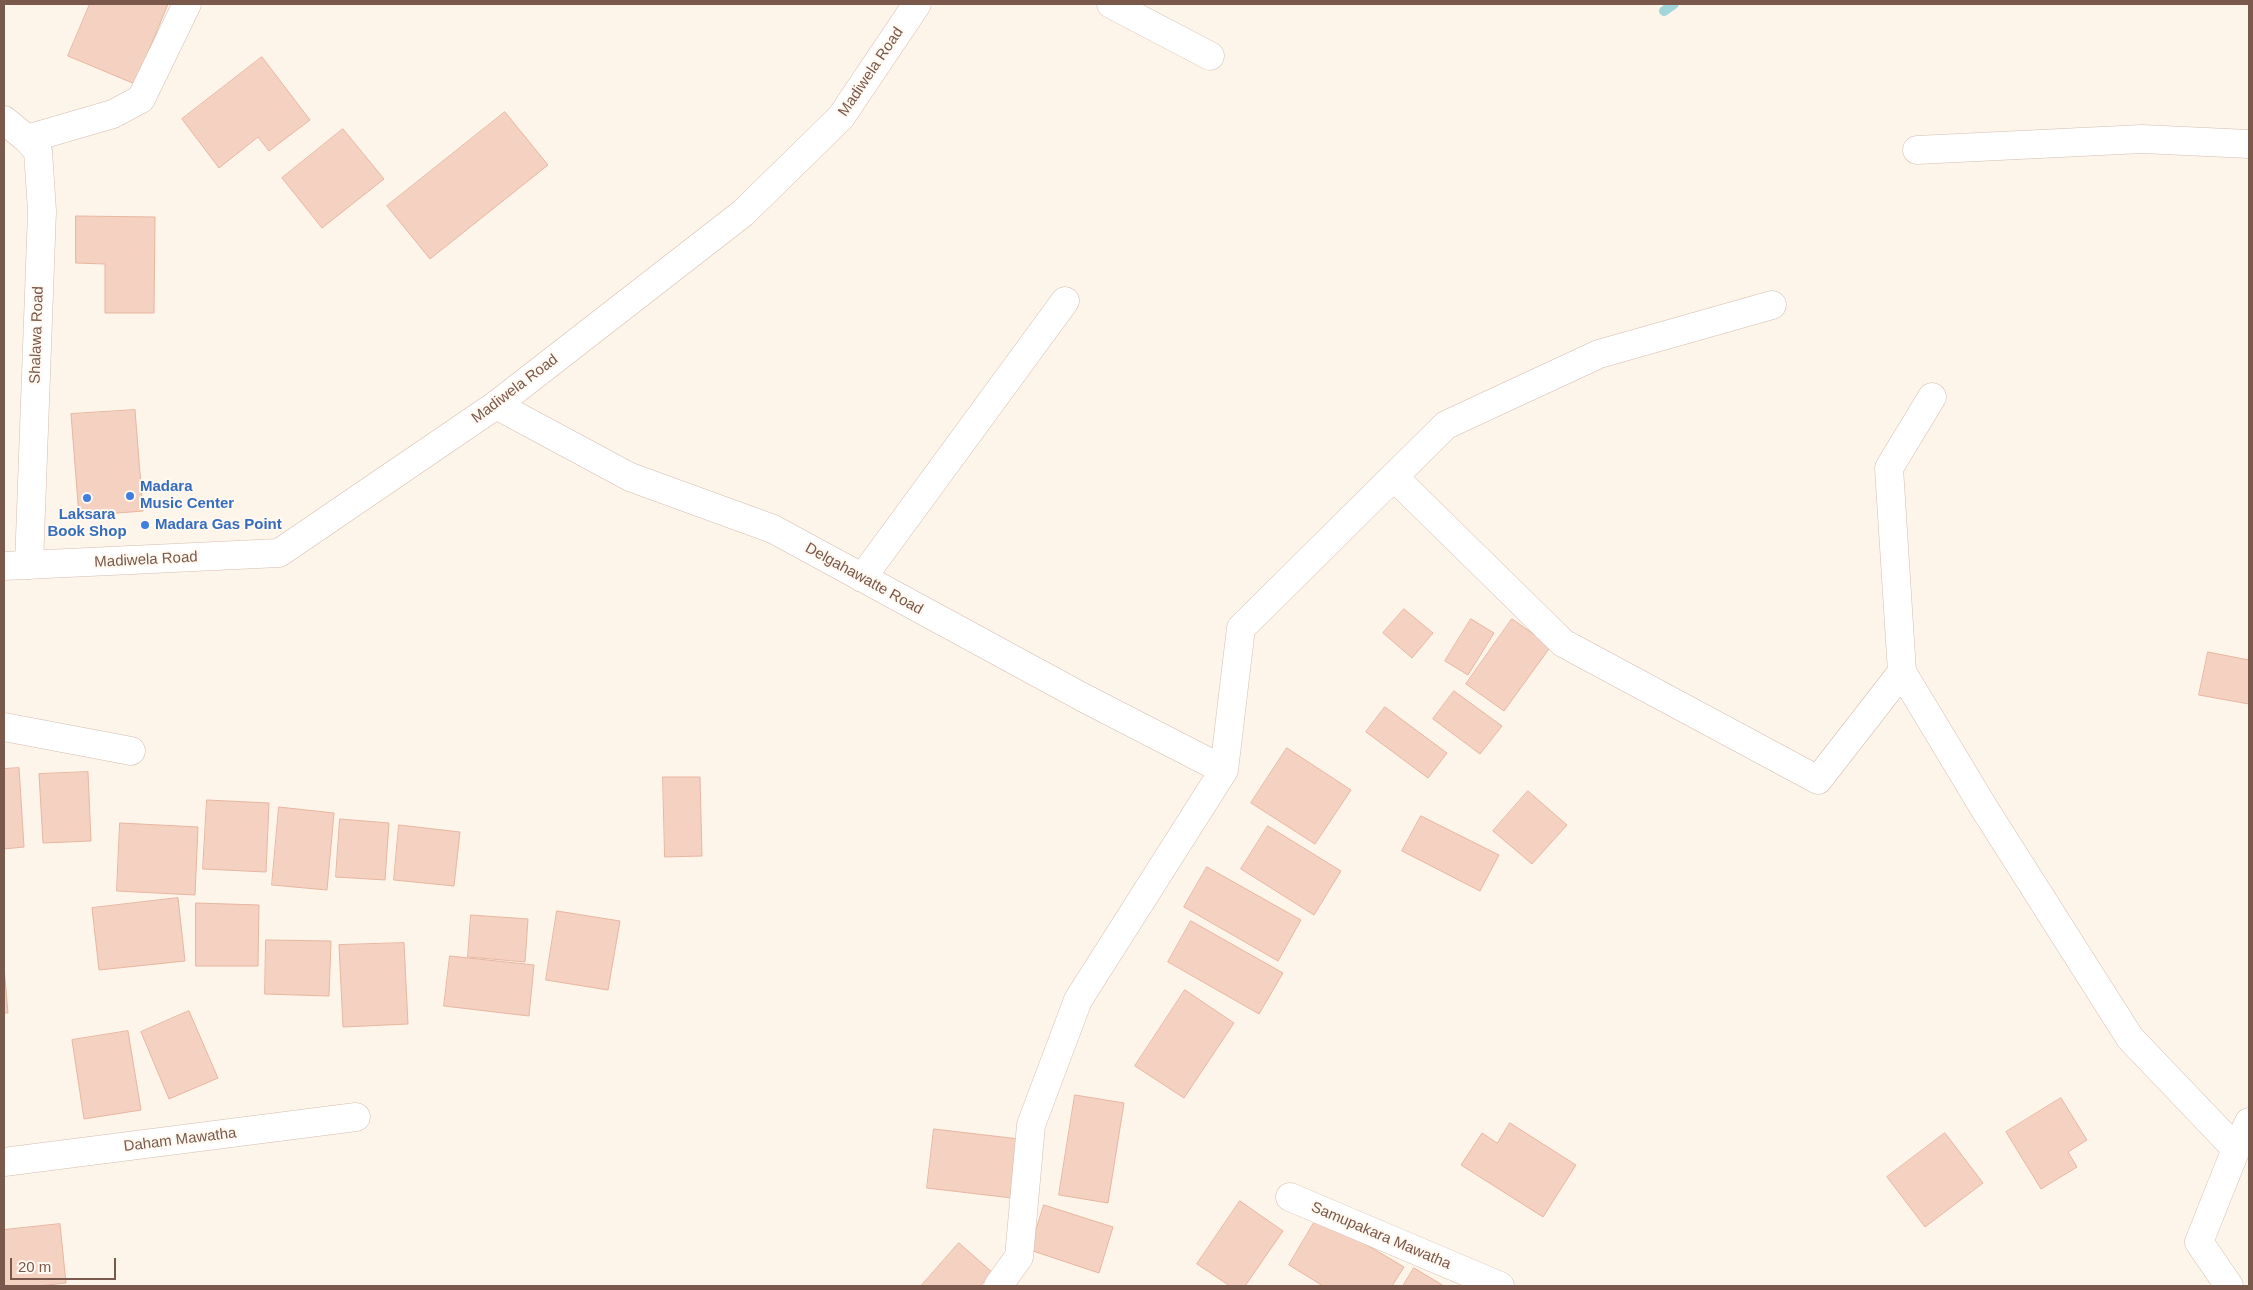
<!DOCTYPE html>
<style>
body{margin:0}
#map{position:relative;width:2253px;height:1290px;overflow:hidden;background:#fdf4ea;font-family:Arial,sans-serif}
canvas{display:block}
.frame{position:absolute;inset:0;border:5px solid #7a584b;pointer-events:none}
.scale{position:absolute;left:10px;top:1258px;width:106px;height:22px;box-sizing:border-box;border:2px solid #7a584b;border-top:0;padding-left:6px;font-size:15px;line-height:18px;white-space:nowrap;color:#7a584b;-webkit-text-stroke:4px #fff9f1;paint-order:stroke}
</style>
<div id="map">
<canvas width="2253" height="1290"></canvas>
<div class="frame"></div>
<div class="scale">20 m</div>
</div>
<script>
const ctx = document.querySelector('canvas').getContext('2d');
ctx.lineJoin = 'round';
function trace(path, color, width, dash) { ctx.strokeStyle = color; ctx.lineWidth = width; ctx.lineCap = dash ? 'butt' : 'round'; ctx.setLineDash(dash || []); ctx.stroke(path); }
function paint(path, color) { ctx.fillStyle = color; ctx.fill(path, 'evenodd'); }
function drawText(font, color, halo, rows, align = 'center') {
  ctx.font = font + ' Arial,sans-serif'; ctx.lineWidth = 4; ctx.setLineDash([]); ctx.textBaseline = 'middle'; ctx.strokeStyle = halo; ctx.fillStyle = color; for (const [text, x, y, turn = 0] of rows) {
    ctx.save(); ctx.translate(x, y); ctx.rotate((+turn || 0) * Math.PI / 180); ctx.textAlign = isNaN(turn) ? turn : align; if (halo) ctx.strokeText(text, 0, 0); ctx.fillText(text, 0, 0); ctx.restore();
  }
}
trace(new Path2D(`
 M 1664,11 L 1674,4`), '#a3d6db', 10);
const building = new Path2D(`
 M 90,4 L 168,4 L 135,84 L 68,56 Z
 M 262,57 L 310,120 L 269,151 L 258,137 L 219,168 L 182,119 Z
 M 505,112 L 548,165 L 430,259 L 387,206 Z
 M 343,129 L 384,179 L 322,228 L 282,178 Z
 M 76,216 L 155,217 L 154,313 L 105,313 L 105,264 L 76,263 Z
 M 135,410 L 143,511 L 79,516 L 71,414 Z
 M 1404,609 L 1433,633 L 1412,658 L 1383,633 Z
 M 1471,619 L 1494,633 L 1468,675 L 1445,661 Z
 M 1512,619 L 1551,646 L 1504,711 L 1466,684 Z
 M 2208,652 L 2249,660 L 2249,704 L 2199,695 Z
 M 1454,691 L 1502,726 L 1480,754 L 1433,719 Z
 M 1385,707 L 1447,753 L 1428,778 L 1366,732 Z
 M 1287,748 L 1351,790 L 1315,844 L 1251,803 Z
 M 19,768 L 24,847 L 4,849 L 4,769 Z
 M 88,772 L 91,841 L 43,843 L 39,774 Z
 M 663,777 L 700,777 L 702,856 L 665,857 Z
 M 1528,791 L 1567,825 L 1532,864 L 1493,831 Z
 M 207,800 L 269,803 L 266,872 L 203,869 Z
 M 279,807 L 334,813 L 327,890 L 272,885 Z
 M 1421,816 L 1499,855 L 1480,891 L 1402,851 Z
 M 340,819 L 389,823 L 385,880 L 336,877 Z
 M 120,823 L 198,827 L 195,895 L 117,891 Z
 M 399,825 L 460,832 L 454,886 L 394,880 Z
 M 1268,826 L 1341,871 L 1314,915 L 1241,869 Z
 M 1207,867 L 1301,920 L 1278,961 L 1184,907 Z
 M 178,898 L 185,961 L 99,970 L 92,908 Z
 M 196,903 L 259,905 L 258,966 L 196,966 Z
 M 557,911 L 620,921 L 608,990 L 546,980 Z
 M 471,915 L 528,919 L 525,962 L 468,957 Z
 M 1191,921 L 1283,973 L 1259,1014 L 1168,962 Z
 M 266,940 L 331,941 L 329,996 L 265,994 Z
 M 404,943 L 408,1024 L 343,1027 L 339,945 Z
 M 450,956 L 534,965 L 529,1016 L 444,1006 Z
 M 4,967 L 8,1013 L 4,1013 Z
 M 1185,990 L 1234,1023 L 1184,1098 L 1135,1066 Z
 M 189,1011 L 218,1078 L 169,1099 L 141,1032 Z
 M 128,1031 L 141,1110 L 84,1119 L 72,1040 Z
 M 1075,1095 L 1124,1103 L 1108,1203 L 1059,1195 Z
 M 2061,1098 L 2087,1140 L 2068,1152 L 2077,1167 L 2041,1189 L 2006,1132 Z
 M 1510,1123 L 1576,1165 L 1543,1217 L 1461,1165 L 1482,1133 L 1497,1143 Z
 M 934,1129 L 1019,1139 L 1012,1198 L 927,1188 Z
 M 1945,1133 L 1983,1183 L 1925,1227 L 1887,1177 Z
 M 1240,1201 L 1283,1231 L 1245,1286 L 1230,1286 L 1197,1264 Z
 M 1044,1205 L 1113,1227 L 1099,1273 L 1030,1250 Z
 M 1318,1216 L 1404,1267 L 1392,1286 L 1323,1286 L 1289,1265 Z
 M 60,1224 L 66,1283 L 38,1286 L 4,1286 L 4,1230 Z
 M 959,1243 L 993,1273 L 980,1286 L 924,1286 L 922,1285 Z
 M 1414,1268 L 1444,1286 L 1403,1286 Z`);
paint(building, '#f4d1c1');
trace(building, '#e7b6a0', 1);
const street = new Path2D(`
 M 1111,4 L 1210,56
 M 4,120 L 27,139 L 38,151 L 42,211 L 29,565
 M 27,139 L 113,114 L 141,99 L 187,4
 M 1917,150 L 2142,139 L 2249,144
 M 496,405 L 630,477 L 773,529 L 1084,698 L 1224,770
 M 1394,477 L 1563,643 L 1818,780 L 1902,672 L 1889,468 L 1932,397
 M 862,578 L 1065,301
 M 1902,672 L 1984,808 L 2130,1038 L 2236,1149
 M 4,727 L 131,751
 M 4,1162 L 356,1117
 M 1290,1197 L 1500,1286
 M 998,1286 L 1019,1257 L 1031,1125 L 1078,1000 L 1224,770 L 1241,628 L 1446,425 L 1599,354 L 1772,305
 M 2229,1286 L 2199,1242 L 2236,1149 L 2249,1122`);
const secondary = new Path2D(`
 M 4,566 L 279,553 L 496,405 L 743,213 L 841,117 L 917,4`);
trace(street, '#d3bdb1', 29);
trace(secondary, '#d6bdae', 29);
trace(street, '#fff', 28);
trace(secondary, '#fff', 28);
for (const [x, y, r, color] of [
 [130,496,5,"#3f7fe0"],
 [87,498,5,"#3f7fe0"],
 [145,525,5,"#3f7fe0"]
]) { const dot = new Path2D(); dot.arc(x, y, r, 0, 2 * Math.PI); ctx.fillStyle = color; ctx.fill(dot); trace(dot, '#fff9f1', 2); }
drawText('15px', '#7a584b', '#fff9f1', [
 ["Madiwela Road",871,72,-56],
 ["Shalawa Road",37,335,-88],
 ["Madiwela Road",515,389,-37],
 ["Madiwela Road",146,560,-3],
 ["Delgahawatte Road",864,579,29],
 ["Daham Mawatha",180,1140,-7],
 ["Samupakara Mawatha",1381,1236,23]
]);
drawText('bold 15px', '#366cbe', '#fff9f1', [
 ["Madara",140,487],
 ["Music Center",140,504],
 ["Laksara",87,515,"center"],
 ["Book Shop",87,532,"center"],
 ["Madara Gas Point",155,525]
], 'left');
</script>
